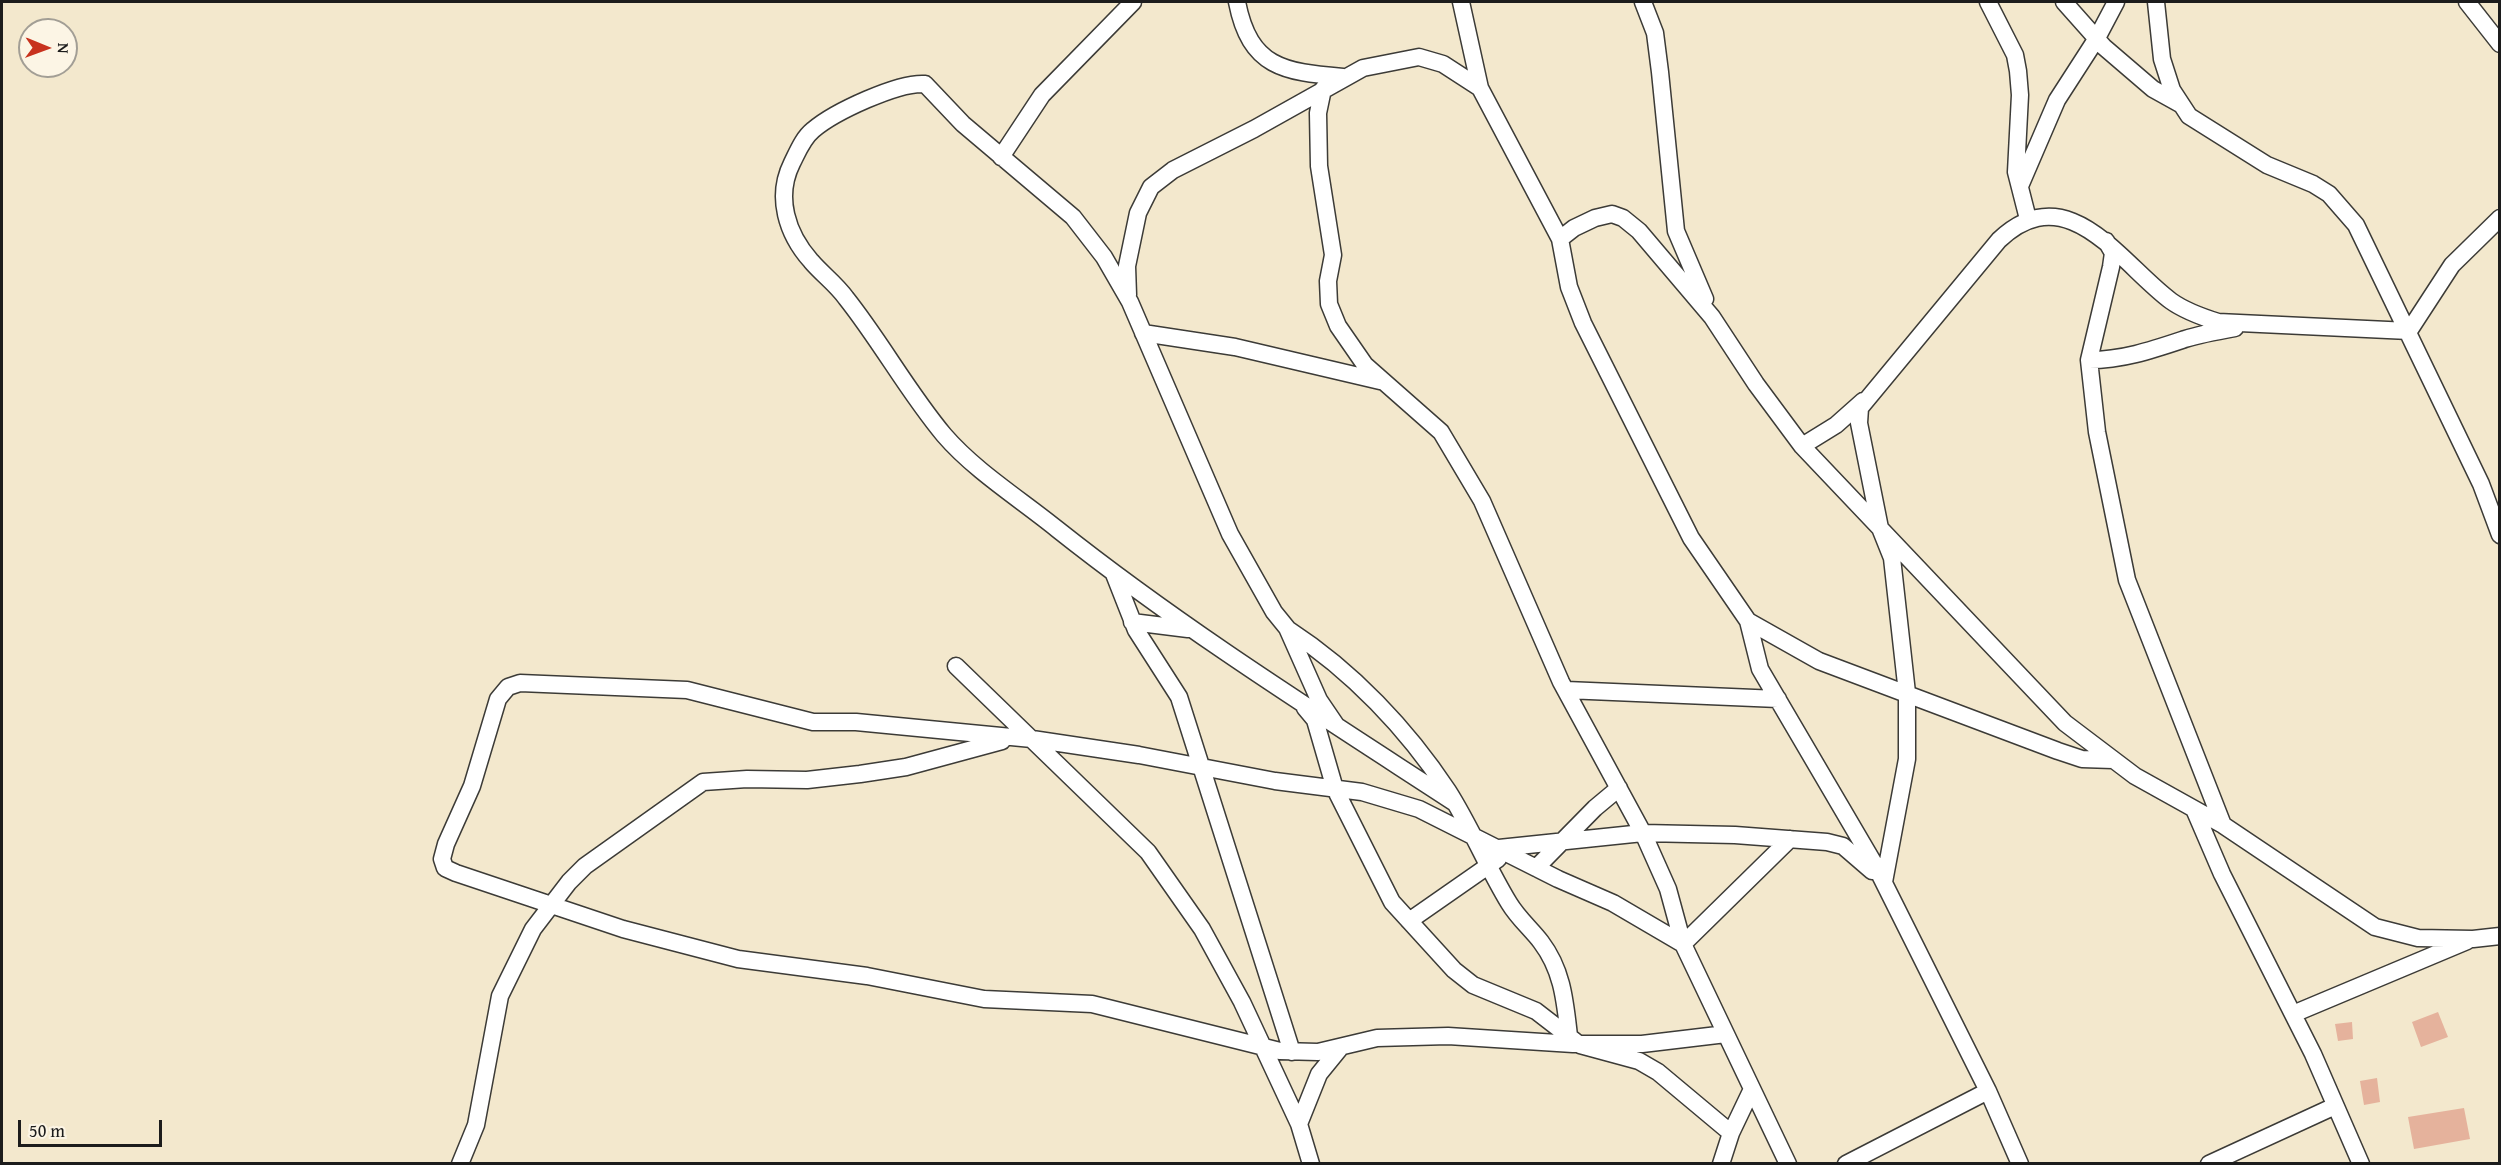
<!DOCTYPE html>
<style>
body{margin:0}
#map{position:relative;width:2501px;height:1165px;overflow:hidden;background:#f3e8cd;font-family:"Gentium Book Plus",serif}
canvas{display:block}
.frame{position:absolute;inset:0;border:3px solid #1c1c1c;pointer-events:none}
.north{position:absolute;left:18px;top:18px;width:60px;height:60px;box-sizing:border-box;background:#fcf5e5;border:2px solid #a29e95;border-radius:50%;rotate:91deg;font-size:16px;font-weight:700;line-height:24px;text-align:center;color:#1c1c1c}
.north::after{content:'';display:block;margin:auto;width:21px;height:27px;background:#c8321e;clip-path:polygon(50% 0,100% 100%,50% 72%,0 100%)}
.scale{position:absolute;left:18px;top:1120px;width:144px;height:27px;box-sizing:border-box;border:3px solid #1c1c1c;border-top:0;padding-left:8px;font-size:18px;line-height:21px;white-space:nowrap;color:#1c1c1c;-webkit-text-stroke:4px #fcf5e5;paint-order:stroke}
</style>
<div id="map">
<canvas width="2501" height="1165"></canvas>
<div class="frame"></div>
<div class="north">N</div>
<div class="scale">50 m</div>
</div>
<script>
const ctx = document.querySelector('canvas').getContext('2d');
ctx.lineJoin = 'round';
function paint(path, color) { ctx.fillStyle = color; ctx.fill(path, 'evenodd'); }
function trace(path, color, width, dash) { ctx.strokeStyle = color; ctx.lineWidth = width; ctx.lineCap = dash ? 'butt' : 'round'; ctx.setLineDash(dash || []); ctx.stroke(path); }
paint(new Path2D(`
 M 2438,1012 L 2448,1037 L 2421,1047 L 2412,1022 Z
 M 2352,1022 L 2353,1039 L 2338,1041 L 2335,1024 Z
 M 2377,1078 L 2380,1102 L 2364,1105 L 2360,1081 Z
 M 2464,1108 L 2470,1139 L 2414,1149 L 2408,1117 Z`), '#e5b29c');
const street = new Path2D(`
 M 1237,2 C 1250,68 1284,72 1343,77
 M 1461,2 L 1480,88 L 1560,239 L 1569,287 L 1583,323 L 1691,538 L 1748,621 L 1819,661 L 2058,751 L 2082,759 L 2113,760
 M 1643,2 L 1655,33 L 1660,72 L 1676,231 L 1705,299
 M 1988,2 L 2015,55 L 2018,71 L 2020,95 L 2016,172 L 2028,219
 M 2064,2 L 2104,47 L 2153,89 L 2180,104
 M 2156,2 L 2162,59 L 2172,90 L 2189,116 L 2267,165 L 2313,184 L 2329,194 L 2356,225 L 2481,484 L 2500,535
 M 2467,2 L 2500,44
 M 1323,89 L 1318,113 L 1319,166 L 1333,255 L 1328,281 L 1329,304 L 1338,326 L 1365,365 L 1441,432 L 1482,501 L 1561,682 L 1643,833 L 1668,889 L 1683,944 L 1788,1164
 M 1001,157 L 1042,95 L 1133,2
 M 2020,186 L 2057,100 L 2097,38 L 2116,2
 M 1560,239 L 1574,228 L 1595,218 L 1612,214 L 1623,218 L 1639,231 L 1712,317 L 1756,384 L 1802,446 L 2065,723 L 2135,776 L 2223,825 L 2375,927 L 2418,938 L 2473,939 L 2500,936
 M 2106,241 L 2113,253 L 2111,267 L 2089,360 L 2097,432 L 2127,580 L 2223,825
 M 1128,295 L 1127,266 L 1138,213 L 1151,187 L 1173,170 L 1254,129 L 1363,68 L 1419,57 L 1443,64 L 1480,88
 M 2409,331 L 2452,265 L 2500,218
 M 1143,333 L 1235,347 L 1380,381
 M 2089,360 C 2123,360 2152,350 2185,339 C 2201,334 2218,331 2235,328
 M 1802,446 L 1836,425 L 1863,401
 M 1114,574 L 1136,630 L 1179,697 L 1292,1052
 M 1748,621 L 1760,669 L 1875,865 L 1988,1091 L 2020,1164
 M 1132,622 L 1188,629
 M 1289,630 C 1352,671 1407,729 1448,791 C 1471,827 1487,867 1509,903 C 1518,918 1531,929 1541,942 C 1563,971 1565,1002 1569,1036
 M 956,666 L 1148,852 L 1202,929 L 1242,1002 L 1299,1124 L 1311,1164
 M 1566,690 L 1778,699
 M 1305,708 L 1315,720 L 1335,789 L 1392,902 L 1454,970 L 1473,985 L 1536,1011 L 1580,1045 L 1639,1061 L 1658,1072 L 1731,1133
 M 1336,725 L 1319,700 L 1287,628 L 1274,612 L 1230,534 L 1130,302 L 1104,257 L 1073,217 L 963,124 L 925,84 C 898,82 834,112 813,130 C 803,138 798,151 792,163 C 775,197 787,234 811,261 C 822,274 836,284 846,298 C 881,342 908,392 944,435 C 975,471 1020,499 1057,529 C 1183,629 1320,715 1455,803
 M 2194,809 L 2222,874 L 2313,1054 L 2361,1164
 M 1499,848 L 1643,833 L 1735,835 L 1827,842 L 1843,846 L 1872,871
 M 1536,868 L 1595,808 L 1619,788
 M 1884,882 L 1907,759 L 1907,693 L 1892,558 L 1880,528 L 1859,423 L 1860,408 L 1999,240 C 2068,175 2120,263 2171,301 C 2185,311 2202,317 2218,322 L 2409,331
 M 1409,921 L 1498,859
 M 1683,944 L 1613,903 L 1558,879 L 1419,809 L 1362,792 L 1275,781 L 1139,755 L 1032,739 L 856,722 L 813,722 L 687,690 L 520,683 L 508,687 L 498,699 L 472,786 L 446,844 L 442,859 L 445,868 L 456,873 L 623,929 L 738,959 L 867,976 L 984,999 L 1092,1004 L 1280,1051 L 1318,1052 L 1377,1038 L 1448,1036 L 1573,1044 L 1642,1044 L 1726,1034
 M 1683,944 L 1790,839
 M 2293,1014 L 2467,941
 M 1299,1124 L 1319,1074 L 1341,1047
 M 460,1164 L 476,1125 L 500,996 L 533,929 L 569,882 L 585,866 L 703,782 L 747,779 L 807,780 L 860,774 L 906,767 L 1002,741
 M 1721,1164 L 1731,1133 L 1752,1089
 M 1846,1164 L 1988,1091
 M 2209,1164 L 2335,1106`);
trace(street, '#3c3b37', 19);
trace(street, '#fff', 16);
</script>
